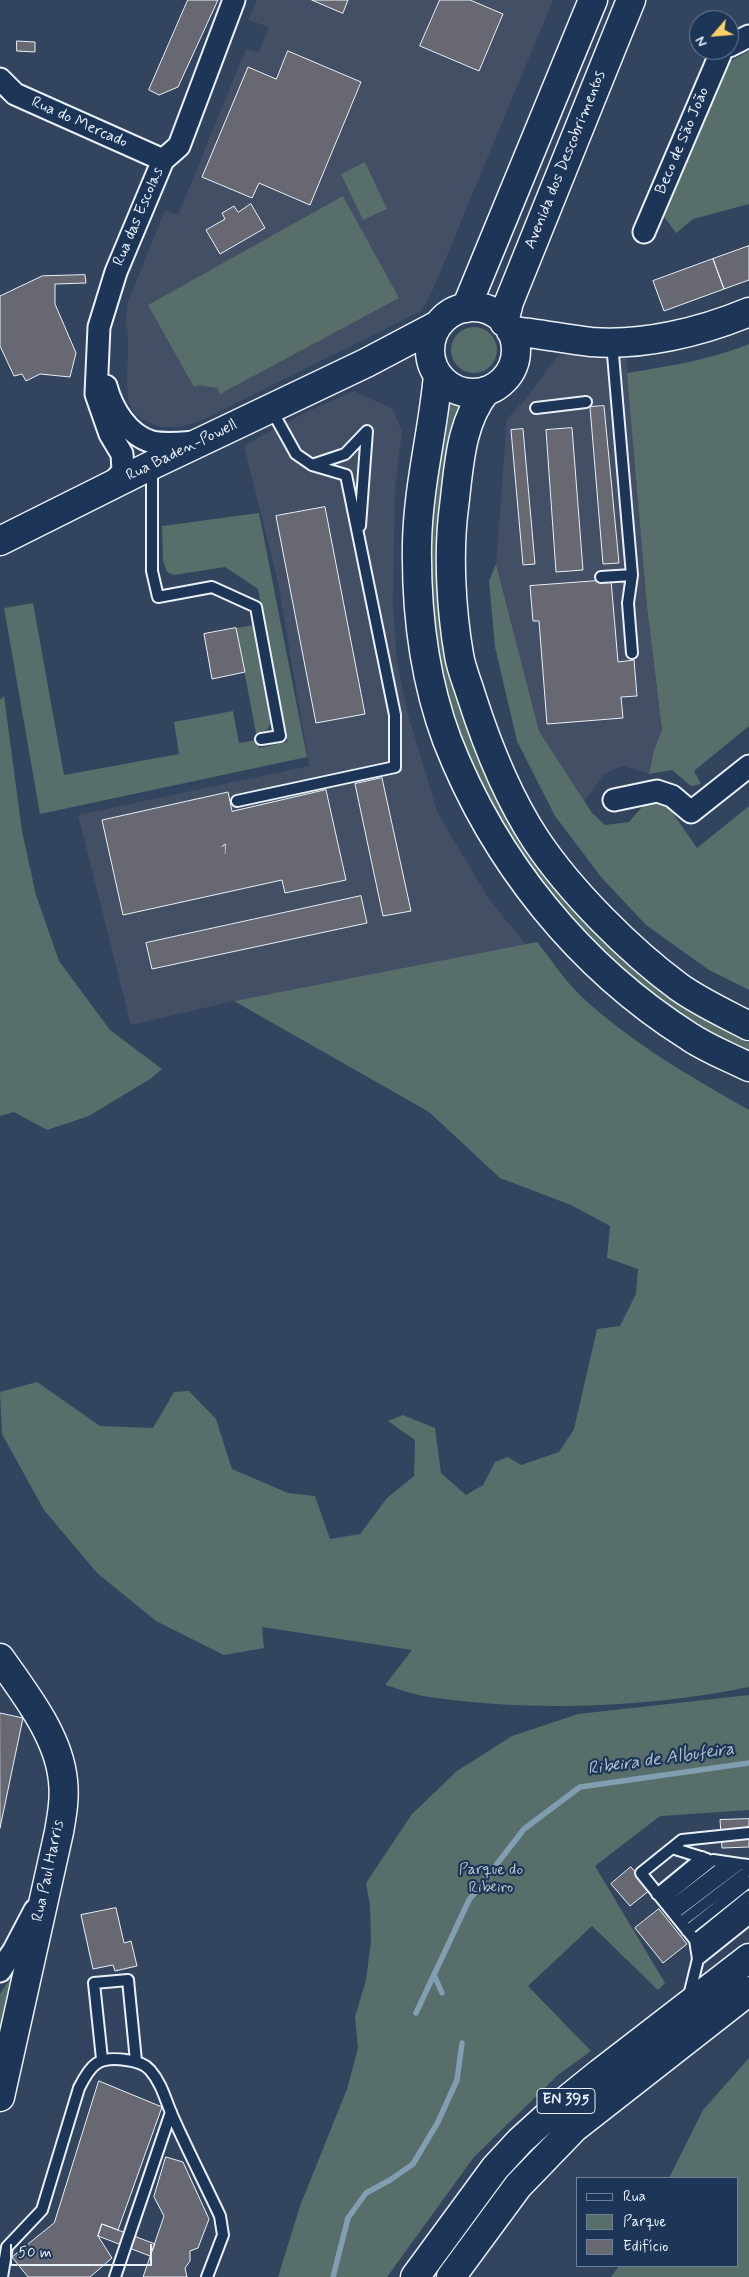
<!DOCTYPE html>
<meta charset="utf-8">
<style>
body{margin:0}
#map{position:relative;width:749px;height:2277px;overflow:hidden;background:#33445f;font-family:Mynerve,sans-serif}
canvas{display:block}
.legend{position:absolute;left:576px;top:2177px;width:162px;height:90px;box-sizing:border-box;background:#1d3557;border:1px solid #6e8097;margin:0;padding:6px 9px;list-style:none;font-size:15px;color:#e8f1f8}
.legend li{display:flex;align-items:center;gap:10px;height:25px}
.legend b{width:25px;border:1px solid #6e8097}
.north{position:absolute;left:689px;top:10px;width:50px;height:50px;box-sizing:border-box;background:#1d3557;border:1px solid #6e8097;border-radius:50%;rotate:243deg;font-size:14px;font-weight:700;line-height:20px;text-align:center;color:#e8f1f8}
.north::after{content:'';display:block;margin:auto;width:18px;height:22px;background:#ffd166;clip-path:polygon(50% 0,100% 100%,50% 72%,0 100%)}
.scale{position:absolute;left:10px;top:2244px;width:142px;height:22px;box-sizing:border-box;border:2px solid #e8f1f8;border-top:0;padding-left:6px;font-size:15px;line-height:18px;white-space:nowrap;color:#e8f1f8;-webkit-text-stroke:4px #1d3557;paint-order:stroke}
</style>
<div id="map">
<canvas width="749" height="2277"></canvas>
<ul class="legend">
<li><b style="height:6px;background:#1d3557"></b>Rua</li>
<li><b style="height:14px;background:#576e6a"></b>Parque</li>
<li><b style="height:14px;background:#676871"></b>Edifício</li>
</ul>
<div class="north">N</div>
<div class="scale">50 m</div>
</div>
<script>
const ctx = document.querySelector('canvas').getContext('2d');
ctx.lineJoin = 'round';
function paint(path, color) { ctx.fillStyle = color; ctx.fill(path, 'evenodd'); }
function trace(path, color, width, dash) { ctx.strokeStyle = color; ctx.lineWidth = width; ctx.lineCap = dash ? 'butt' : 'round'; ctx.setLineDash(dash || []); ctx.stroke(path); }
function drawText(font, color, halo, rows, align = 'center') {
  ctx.font = font + ' Mynerve,sans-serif'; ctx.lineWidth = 4.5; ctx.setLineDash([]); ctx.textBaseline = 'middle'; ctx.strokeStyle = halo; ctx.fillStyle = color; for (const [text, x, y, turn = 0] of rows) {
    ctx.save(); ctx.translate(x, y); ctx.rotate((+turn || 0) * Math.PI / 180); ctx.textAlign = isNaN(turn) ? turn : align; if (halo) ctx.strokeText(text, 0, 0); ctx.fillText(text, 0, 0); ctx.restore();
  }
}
paint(new Path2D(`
 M 257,0 L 553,0 L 431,294 L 421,311 L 200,421 L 180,427 L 161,427 L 142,419 L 134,413 L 128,400 L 127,388 L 128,339 L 126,321 L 127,305 L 165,210 L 178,215 L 246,49 L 259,52 L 269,27 L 248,20 Z
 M 626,349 L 647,607 L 662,730 L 654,750 L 649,774 L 623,766 L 604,774 L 584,801 L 539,731 L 496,564 L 507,419 L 525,400 L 557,356 Z
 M 354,391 L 393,409 L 402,432 L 395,489 L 393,604 L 397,663 L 408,715 L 438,814 L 489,899 L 527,946 L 234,1001 L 131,1025 L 78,815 L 309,766 L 278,582 L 244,446 L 302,414 Z`), '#434f64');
paint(new Path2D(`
 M 749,51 L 749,204 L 693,219 L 676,233 L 659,210 L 671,181 L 679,178 L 725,64 Z
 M 365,162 L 387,209 L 363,220 L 341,174 Z
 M 343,196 L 399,298 L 220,394 L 217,388 L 198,385 L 194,387 L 148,305 Z
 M451 350a23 23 0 1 1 46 0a23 23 0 1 1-46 0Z
 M 749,344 L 749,726 L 694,771 L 701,784 L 691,786 L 672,770 L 649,774 L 654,750 L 662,730 L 647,607 L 627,373 C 668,366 711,360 749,344 Z
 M 451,398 L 462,404 C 437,482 434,546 444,627 C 447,643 447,660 451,676 C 473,769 521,853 586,923 C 607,946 633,966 659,985 C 688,1006 716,1027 749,1043 L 749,1055 L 658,1002 L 577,930 L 523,862 L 477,783 L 440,681 L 427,580 L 438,441 Z
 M 259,513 L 307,757 L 40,814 L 4,608 L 33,603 L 64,775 L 179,754 L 174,722 L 233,711 L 239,743 L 257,740 L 259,748 L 287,742 L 258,589 L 225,567 L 174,575 L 167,572 L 163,561 L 162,526 Z
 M 496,564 L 539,731 L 592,813 L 605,825 L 629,822 L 642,807 L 655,802 L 670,809 L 697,848 L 749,806 L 749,990 L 709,970 L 646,925 L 601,877 L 555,816 L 517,741 L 495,647 L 489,581 Z
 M 254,625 L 271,714 L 271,722 L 267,730 L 256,733 L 236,628 Z
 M 4,696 L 22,831 L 36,895 L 59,961 L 110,1030 L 162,1069 L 150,1079 L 89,1116 L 47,1130 L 14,1112 L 0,1116 L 0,700 Z
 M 537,942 C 551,959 564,980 581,996 C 631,1043 690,1076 749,1110 L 749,1687 C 646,1708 533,1712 429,1697 C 414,1695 399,1689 385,1685 L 412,1650 L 262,1627 L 264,1648 L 224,1655 L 156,1621 L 97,1573 L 44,1510 L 2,1434 L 0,1392 L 37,1382 L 100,1426 L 153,1428 L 174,1392 L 189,1391 L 216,1419 L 232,1469 L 288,1493 L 315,1496 L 330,1539 L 360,1534 L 387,1498 L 414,1476 L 415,1440 L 388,1421 L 403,1415 L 435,1428 L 441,1473 L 466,1495 L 483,1485 L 495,1462 L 508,1457 L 521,1465 L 559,1452 L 574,1429 L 597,1329 L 620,1326 L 636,1294 L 638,1269 L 607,1258 L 610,1226 L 571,1205 L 500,1178 L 429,1112 L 234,1001 Z
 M 749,1695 L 749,1810 L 660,1816 L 595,1866 L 665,1983 L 658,1990 L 592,1926 L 528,1986 L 591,2051 L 558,2075 L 474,2157 L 387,2277 L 278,2277 L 300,2206 L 347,2089 L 358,2048 L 355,2017 L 366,1980 L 371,1941 L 370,1905 L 366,1883 L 412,1814 L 457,1771 L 512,1736 L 578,1714 Z
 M 14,1973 L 0,2042 L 0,1994 Z
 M 749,2058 L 749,2277 L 611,2277 L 619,2266 L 738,2266 L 738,2178 L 669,2178 L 703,2110 Z`), '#576e6a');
trace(new Path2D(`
 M 434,1975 L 442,1993
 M 416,2013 L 469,1900 L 524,1829 L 580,1787 L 749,1763
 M 333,2277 L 348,2218 L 366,2193 L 390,2180 L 413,2164 L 438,2122 L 457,2080 L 462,2043`), '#819eb2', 5.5);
const building = new Path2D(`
 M 188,0 L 218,0 L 178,87 L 159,95 L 149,90 Z
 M 312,0 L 348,0 L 343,13 Z
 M 440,0 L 470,0 L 503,14 L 479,71 L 420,46 Z
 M 17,41 L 35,42 L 35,52 L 17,51 Z
 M 288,51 L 361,82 L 310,205 L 259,183 L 252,198 L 202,177 L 248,67 L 276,79 Z
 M 251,204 L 265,228 L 220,254 L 206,230 L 225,219 L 222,213 L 234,206 L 238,212 Z
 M 749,246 L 749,280 L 724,289 L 713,259 Z
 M 713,259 L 724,289 L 664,311 L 653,281 Z
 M 85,275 L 86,283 L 55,284 L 55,304 L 76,353 L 70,377 L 40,374 L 26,381 L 22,374 L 14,376 L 0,346 L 0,296 L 42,276 Z
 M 604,406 L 619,563 L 603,564 L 590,407 Z
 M 572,428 L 583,570 L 556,572 L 546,430 Z
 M 523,429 L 535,564 L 523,565 L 511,430 Z
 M 325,507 L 365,714 L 316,723 L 276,516 Z
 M 611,580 L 618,662 L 634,660 L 637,696 L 621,697 L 623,718 L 547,724 L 539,621 L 533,621 L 530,586 Z
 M 236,628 L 245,672 L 212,679 L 204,634 Z
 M 382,778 L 411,911 L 383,916 L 355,784 Z
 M 326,790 L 346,880 L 285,893 L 282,880 L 123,915 L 102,820 L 228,792 L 232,811 Z
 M 361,896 L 367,923 L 152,969 L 146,943 Z
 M 0,1713 L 23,1718 L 0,1828 Z
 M 749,1819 L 749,1847 L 722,1848 L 720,1820 Z
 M 631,1867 L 650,1890 L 630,1906 L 611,1884 Z
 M 116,1908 L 124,1943 L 131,1941 L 137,1966 L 115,1971 L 113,1965 L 93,1969 L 81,1915 Z
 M 659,1909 L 687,1944 L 663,1963 L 635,1928 Z
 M 99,2081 L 162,2107 L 118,2230 L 102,2224 L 98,2236 L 112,2258 L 90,2277 L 28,2277 L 12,2257 L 54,2223 Z
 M 166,2157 L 183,2162 L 209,2219 L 198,2248 L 190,2251 L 190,2261 L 185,2268 L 187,2277 L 143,2277 L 164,2216 L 154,2197 Z
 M 102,2224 L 155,2244 L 150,2256 L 98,2236 Z`);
paint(building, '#676871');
trace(building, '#e8f1f8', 1);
const lane = new Path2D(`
 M 612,343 L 632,575 L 628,603 L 632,653
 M 536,408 L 586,402
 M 312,465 L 345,454 L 367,431 L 360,526
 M 152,468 L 152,571 L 158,597 L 212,587 L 256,607 L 280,736 L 261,739
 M 601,577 L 632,575
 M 237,801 L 395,767 L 395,715 L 346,475 L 312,465 L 296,454 L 271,409
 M 672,1848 L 707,1859
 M 657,1894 L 702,1857
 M 663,1900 L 713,1860 L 740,1864
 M 669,1908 L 727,1863
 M 674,1914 L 740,1864 L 749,1865
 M 681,1922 L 749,1870
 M 687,1931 L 749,1882
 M 695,1940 L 749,1896
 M 699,1957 L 704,1944 L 749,1908
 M 699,1959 L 749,1919
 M 689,1996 L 698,1959 L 695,1940 L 641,1873 L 682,1840 L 749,1833
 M 102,2059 L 94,1983 L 128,1980 L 136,2061
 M 2,2277 L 7,2247 L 42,2210 L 79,2088 C 91,2064 98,2056 126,2060 C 135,2061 144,2063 150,2070 C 162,2084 165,2099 172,2115 C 187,2149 204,2182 220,2216 L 223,2235 L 207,2277
 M 115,2277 L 171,2112`);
const street = new Path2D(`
 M 729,46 L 749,36
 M 0,79 L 15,94 L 163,160
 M 644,232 L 722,50
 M 106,386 C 112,409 128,435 152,442 C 166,445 182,443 196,442
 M 110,486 L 123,471 L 122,454 L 110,434 L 96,394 L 99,327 L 116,272 L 163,160 L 179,146 L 234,0
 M 614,800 L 657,791 L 672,796 L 691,812 L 749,766
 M 0,1971 L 14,1950 L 35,1910`);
const secondary = new Path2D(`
 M430 350a43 43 0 1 1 86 0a43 43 0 1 1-86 0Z
 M 466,308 L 593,0
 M 504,322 L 509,302 L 631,0
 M 511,331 C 537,333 564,339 591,342 C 643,346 701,332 749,312
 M 438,375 C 433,432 418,486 417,544 C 416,609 424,678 447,740 C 494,861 579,967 690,1037 C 708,1049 729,1057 749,1067
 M 486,391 C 460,423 459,467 454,507 C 448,552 451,609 459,655 C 461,668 467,682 471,695 C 487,745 507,796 536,840 C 570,891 630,951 679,987 C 700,1002 726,1014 749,1026
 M 0,541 L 152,465 L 366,363 L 438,325
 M 0,1658 C 25,1694 59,1736 63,1781 C 65,1798 62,1815 59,1832 L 0,2097`);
const primary = new Path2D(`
 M 415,2277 L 495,2168 L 520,2141 L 553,2111 L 600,2073 L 749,1958
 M 451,2277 L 518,2186 L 574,2128 L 749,1991`);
trace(lane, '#e8f1f8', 14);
trace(street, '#e8f1f8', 25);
trace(secondary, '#e8f1f8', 31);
trace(primary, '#e8f1f8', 31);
trace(lane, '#1d3557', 10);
trace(street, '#1d3557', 21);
trace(secondary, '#1d3557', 28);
trace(primary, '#1d3557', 28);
drawText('14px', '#c8cfd6', null, [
 ["1",224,850]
]);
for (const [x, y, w] of [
 [566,2101,58]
]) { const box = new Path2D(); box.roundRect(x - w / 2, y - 12.5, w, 25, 4); ctx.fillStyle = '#1d3557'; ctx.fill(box); trace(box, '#e8f1f8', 1); }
drawText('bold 15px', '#e8f1f8', null, [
 ["EN 395",566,2101]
]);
drawText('16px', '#e8f1f8', '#1d3557', [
 ["Rua do Mercado",79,123,24],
 ["Beco de São João",683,141,-67],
 ["Avenida dos Descobrimentos",566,160,-68],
 ["Rua das Escolas",139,217,-67],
 ["Rua Baden-Powell",182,451,-26],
 ["Rua Paul Harris",49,1871,-78]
]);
drawText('16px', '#b5c3c6', '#1d3557', [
 ["Parque do",491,1871],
 ["Ribeiro",491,1889]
]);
drawText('italic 18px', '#acc1cf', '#1d3557', [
 ["Ribeira de Albufeira",661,1760,-8]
]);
</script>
